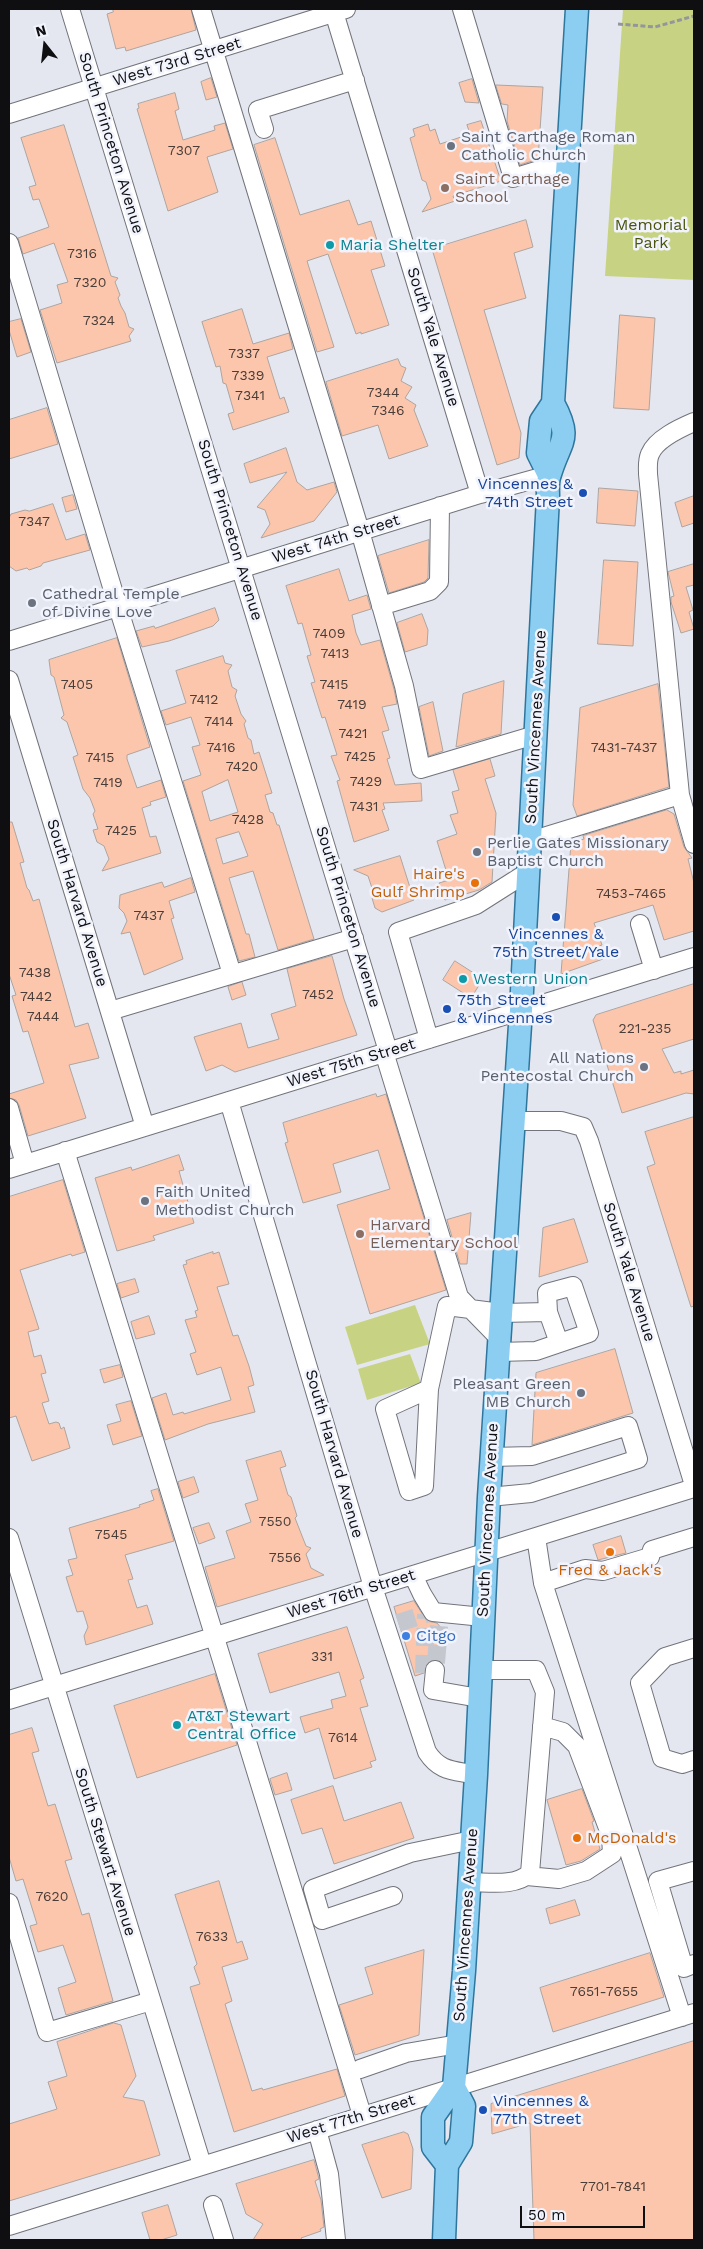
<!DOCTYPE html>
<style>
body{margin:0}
#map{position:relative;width:703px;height:2249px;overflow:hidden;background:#e5e7f0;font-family:"Work Sans",sans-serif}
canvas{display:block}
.frame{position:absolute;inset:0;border:10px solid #0f0f12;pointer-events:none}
.north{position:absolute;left:20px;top:20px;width:50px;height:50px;-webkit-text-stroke:4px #f2f4fd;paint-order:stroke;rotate:344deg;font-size:14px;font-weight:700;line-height:20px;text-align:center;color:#0f0f12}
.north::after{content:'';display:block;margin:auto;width:18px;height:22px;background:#0f0f12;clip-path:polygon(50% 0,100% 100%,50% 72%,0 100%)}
.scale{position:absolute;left:520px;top:2206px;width:125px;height:22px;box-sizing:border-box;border:2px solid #0f0f12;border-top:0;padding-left:6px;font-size:15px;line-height:18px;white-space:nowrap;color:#0f0f12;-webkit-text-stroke:4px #f2f4fd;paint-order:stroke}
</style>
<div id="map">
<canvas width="703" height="2249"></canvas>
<div class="frame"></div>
<div class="north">N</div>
<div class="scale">50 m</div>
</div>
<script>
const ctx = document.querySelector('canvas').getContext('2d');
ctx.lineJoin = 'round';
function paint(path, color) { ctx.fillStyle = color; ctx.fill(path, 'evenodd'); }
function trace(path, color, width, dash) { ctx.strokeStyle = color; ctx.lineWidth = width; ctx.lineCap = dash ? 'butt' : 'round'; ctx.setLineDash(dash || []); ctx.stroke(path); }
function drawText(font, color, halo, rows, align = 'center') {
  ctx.font = font + ' "Work Sans",sans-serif'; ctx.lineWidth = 5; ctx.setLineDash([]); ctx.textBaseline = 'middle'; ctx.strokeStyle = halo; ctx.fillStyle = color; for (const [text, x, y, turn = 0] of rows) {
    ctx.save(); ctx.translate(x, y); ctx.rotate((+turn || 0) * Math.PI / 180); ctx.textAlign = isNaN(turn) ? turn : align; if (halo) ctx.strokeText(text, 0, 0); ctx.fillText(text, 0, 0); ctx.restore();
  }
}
paint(new Path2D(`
 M 623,9 L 694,9 L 694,280 L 605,276 Z
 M 415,1305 L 430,1344 L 357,1365 L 345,1327 Z
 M 410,1354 L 421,1383 L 367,1400 L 358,1369 Z`), '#c7d383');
const building = new Path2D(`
 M 113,9 L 191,9 L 196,30 L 126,51 L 125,47 L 116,49 L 107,14 L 113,12 Z
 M 211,78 L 217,97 L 206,100 L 201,82 Z
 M 472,79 L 479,103 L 465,102 L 459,83 Z
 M 496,85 L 543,87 L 538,159 L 520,165 L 507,121 L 508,105 L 502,104 Z
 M 175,93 L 179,109 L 175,111 L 183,140 L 215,130 L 214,126 L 225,123 L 233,149 L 207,157 L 218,192 L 168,211 L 137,109 L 139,108 L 138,104 Z
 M 481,121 L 501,181 L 453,196 L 455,201 L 422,212 L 431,199 L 426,182 L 422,180 L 410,138 L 415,136 L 413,129 L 428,124 L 430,131 L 435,129 L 440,144 L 470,134 L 467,125 Z
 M 64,125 L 111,276 L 118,278 L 115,282 L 120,295 L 118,298 L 121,306 L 125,313 L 129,327 L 134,329 L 129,336 L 131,341 L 57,363 L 40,310 L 62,303 L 57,285 L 68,282 L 54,243 L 23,254 L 18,238 L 49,227 L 39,199 L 33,200 L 29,187 L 36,185 L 21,138 Z
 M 275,138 L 300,215 L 349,200 L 358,225 L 371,221 L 385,266 L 371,270 L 389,325 L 361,334 L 361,332 L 356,334 L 328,254 L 307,261 L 334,347 L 317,352 L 254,145 Z
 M 526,220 L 533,247 L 514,253 L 526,298 L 484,310 L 521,433 L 519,458 L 497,465 L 432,249 Z
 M 242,309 L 253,344 L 289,333 L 293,349 L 267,357 L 280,399 L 284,397 L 289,412 L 233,430 L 228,414 L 234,412 L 226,384 L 223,383 L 220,366 L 216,367 L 202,322 Z
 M 620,315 L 655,318 L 649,410 L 614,408 Z
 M 21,319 L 31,352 L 17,357 L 9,330 L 9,322 Z
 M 398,359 L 401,366 L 406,368 L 401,381 L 412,387 L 405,398 L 416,405 L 414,410 L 428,446 L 389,459 L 378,425 L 342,436 L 326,382 Z
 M 47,408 L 58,444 L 9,459 L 9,420 Z
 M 286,448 L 297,482 L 307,490 L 334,482 L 337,492 L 314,521 L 261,538 L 270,524 L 265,510 L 257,507 L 287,472 L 250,483 L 244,464 Z
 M 599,488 L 638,491 L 635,526 L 597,523 Z
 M 73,495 L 77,509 L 66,512 L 62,498 Z
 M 694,496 L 694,523 L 682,527 L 675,503 Z
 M 53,504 L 66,540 L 85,534 L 90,550 L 43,563 L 41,566 L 29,570 L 27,568 L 16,571 L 9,566 L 9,518 L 11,514 L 25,510 L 29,511 Z
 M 429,540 L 428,578 L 424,582 L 389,593 L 378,556 Z
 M 604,560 L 638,562 L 633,646 L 598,644 Z
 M 694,564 L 694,585 L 686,587 L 693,610 L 689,612 L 694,629 L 681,633 L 671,602 L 671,597 L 674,596 L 668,572 Z
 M 339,569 L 349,601 L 367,595 L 371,609 L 352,615 L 356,633 L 361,645 L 380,640 L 394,689 L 397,704 L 382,707 L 389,730 L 382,732 L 390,758 L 387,759 L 395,785 L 421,783 L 422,801 L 383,803 L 385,809 L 382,810 L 389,830 L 354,842 L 337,781 L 340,780 L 331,756 L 337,755 L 325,717 L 322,718 L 311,683 L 315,682 L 307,656 L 311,655 L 302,623 L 298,624 L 286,586 Z
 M 215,608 L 219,620 L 213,626 L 169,641 L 142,647 L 136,631 L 154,626 L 155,628 Z
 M 422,614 L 428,630 L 427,645 L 405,652 L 397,623 Z
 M 117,638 L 150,747 L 127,755 L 127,759 L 137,788 L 161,780 L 166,797 L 150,802 L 151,805 L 142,808 L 150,837 L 156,836 L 161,853 L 102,871 L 109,859 L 104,846 L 97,842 L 93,830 L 98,829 L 93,814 L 95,811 L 90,798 L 83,789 L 73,757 L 78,755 L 67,722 L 61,718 L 64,715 L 54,677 L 51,675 L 49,660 Z
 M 223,656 L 225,663 L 232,665 L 228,671 L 232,687 L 237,690 L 235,696 L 241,714 L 246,721 L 244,724 L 248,738 L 251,740 L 254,754 L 259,752 L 272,793 L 265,795 L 270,812 L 273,813 L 277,825 L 279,825 L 314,939 L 278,950 L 253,871 L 229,878 L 246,934 L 249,934 L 255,957 L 239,961 L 183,781 L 201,775 L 192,747 L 200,745 L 191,717 L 166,725 L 161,711 L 186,703 L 176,671 ZM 228,780 L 238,812 L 210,821 L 202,792 ZM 239,832 L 248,856 L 223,864 L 216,839 Z
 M 504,681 L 501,734 L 456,747 L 463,694 Z
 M 658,684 L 669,787 L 577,816 L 573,805 L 580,708 Z
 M 433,702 L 443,751 L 429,756 L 419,707 Z
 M 490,759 L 495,776 L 485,779 L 496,813 L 492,882 L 479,890 L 445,900 L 439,883 L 449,880 L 437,841 L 457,834 L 450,815 L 458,813 L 452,792 L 459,790 L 453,770 Z
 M 667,810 L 674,814 L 684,847 L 692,858 L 688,859 L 694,883 L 694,931 L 664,940 L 653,905 L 594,923 L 602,945 L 599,946 L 603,959 L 561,974 L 571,843 L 584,839 L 583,836 Z
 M 9,822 L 12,822 L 24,862 L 20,863 L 27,888 L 29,890 L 33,901 L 39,899 L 75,1027 L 88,1023 L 99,1058 L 69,1065 L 86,1118 L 28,1136 L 19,1105 L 16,1100 L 9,1098 L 9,1094 L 44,1083 L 28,1031 L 23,1032 L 12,996 L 16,995 L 9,974 Z
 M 400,856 L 414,900 L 382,912 L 375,908 L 372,898 L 375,897 L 368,876 L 354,870 Z
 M 191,878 L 195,892 L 169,901 L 174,918 L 171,919 L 183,959 L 144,975 L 130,932 L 121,934 L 127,921 L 124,913 L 119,908 L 120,895 L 162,882 L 164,887 Z
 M 332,956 L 344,999 L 357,1035 L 235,1072 L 222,1065 L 206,1071 L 194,1037 L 241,1023 L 248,1048 L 279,1039 L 271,1014 L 296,1006 L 287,969 Z
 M 455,961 L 483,979 L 471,998 L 443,980 Z
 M 242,982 L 246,995 L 232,1000 L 228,987 Z
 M 694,984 L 694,1039 L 662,1049 L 674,1073 L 681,1071 L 681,1074 L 694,1070 L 694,1094 L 686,1093 L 622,1113 L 593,1020 L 596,1015 Z
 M 376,1094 L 377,1097 L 386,1094 L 446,1290 L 370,1314 L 337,1205 L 390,1189 L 378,1150 L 333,1164 L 341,1192 L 303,1203 L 285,1143 L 288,1142 L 283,1123 Z
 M 694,1117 L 694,1306 L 691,1307 L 647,1167 L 655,1164 L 645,1132 Z
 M 179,1155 L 184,1170 L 179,1171 L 194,1223 L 153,1236 L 155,1240 L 117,1251 L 95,1178 L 131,1167 L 132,1170 Z
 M 63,1180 L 85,1252 L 72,1256 L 71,1254 L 20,1270 L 39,1329 L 28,1332 L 34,1357 L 41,1355 L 46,1373 L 41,1374 L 49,1401 L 42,1403 L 49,1424 L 56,1422 L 59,1423 L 61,1429 L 64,1427 L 70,1448 L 32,1461 L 16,1416 L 9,1418 L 9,1197 Z
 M 471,1213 L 467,1264 L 460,1264 L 447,1220 Z
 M 574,1219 L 588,1262 L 539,1277 L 543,1228 Z
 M 213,1252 L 213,1254 L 219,1252 L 229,1284 L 217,1287 L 233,1336 L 238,1335 L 249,1366 L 254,1385 L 248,1387 L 255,1412 L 208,1424 L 165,1440 L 152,1398 L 166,1393 L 173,1415 L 183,1412 L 184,1414 L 231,1400 L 221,1367 L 197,1375 L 190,1354 L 196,1352 L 185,1320 L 197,1317 L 195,1311 L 198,1310 L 183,1265 L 187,1264 L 186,1261 Z
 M 135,1279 L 139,1292 L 121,1298 L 117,1284 Z
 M 149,1316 L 155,1334 L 136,1339 L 131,1322 Z
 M 615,1349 L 633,1413 L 532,1445 L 536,1373 Z
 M 120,1365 L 123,1377 L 104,1383 L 100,1370 Z
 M 131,1401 L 142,1436 L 113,1445 L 107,1425 L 121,1421 L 116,1405 Z
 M 281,1451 L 286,1466 L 280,1468 L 288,1495 L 291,1497 L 297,1516 L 295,1518 L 306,1546 L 311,1548 L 306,1554 L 311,1568 L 324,1575 L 217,1607 L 205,1567 L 235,1558 L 226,1531 L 251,1522 L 245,1504 L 258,1500 L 246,1461 Z
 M 194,1477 L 199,1492 L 183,1498 L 178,1482 Z
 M 158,1489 L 174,1541 L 125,1555 L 133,1579 L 128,1580 L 137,1608 L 147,1605 L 153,1624 L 86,1645 L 84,1636 L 88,1627 L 83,1611 L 77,1612 L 66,1577 L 73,1575 L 68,1560 L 77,1558 L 69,1528 L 140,1507 L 139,1505 L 154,1500 L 151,1491 Z
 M 209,1523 L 215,1538 L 199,1544 L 193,1528 Z
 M 621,1536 L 626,1553 L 598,1560 L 593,1545 Z
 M 414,1601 L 427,1621 L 437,1623 L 442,1629 L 441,1661 L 430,1661 L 426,1664 L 424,1673 L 415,1676 L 394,1607 Z
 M 347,1627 L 364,1678 L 360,1680 L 368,1706 L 360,1708 L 376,1760 L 370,1762 L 372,1767 L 334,1779 L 319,1728 L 305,1733 L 300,1717 L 333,1708 L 331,1700 L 346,1696 L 339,1672 L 270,1693 L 258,1654 Z
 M 215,1674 L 237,1745 L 137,1778 L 114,1706 Z
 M 32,1728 L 39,1751 L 32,1753 L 48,1806 L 55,1804 L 72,1859 L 65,1861 L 82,1915 L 89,1913 L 113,2001 L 66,2015 L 58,1988 L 76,1982 L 63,1945 L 38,1952 L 30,1926 L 37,1924 L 23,1879 L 16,1881 L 9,1857 L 9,1735 Z
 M 287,1773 L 292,1790 L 275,1795 L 270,1779 Z
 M 333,1786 L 344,1821 L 401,1802 L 414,1838 L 334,1864 L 322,1828 L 302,1834 L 291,1800 Z
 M 582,1789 L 594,1821 L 592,1822 L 600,1849 L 581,1861 L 566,1865 L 547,1800 Z
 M 219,1881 L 237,1943 L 242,1941 L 248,1959 L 222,1967 L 232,2001 L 225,2004 L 252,2091 L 262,2088 L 263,2090 L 337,2069 L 345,2096 L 234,2132 L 190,1987 L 200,1984 L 194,1967 L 197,1964 L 175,1895 Z
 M 575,1900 L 580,1915 L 550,1924 L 546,1909 Z
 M 424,1950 L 419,2035 L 355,2055 L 339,2005 L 373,1994 L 365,1968 Z
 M 650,1953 L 664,1997 L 553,2032 L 540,1988 Z
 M 114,2023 L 121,2025 L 136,2076 L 123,2097 L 144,2101 L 160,2155 L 9,2201 L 9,2124 L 57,2109 L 48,2082 L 67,2076 L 57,2042 Z
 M 694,2041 L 694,2240 L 534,2240 L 530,2123 L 492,2134 L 491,2104 Z
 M 404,2132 L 408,2134 L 413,2149 L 411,2189 L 382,2198 L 362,2145 Z
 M 314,2160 L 319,2179 L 315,2181 L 321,2200 L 324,2227 L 320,2229 L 321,2231 L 301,2238 L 302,2240 L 253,2240 L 263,2224 L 246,2214 L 236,2184 Z
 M 168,2205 L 177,2235 L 161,2240 L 150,2240 L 142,2213 Z`);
paint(building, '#fcc6ac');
trace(building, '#ada4a0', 1);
trace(new Path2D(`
 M 398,1623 L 429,1613
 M 436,1663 L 439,1626
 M 424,1673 L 426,1614`), '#c5c7cf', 18, [18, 9]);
const minor = new Path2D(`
 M 70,9 L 388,1051
 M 201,9 L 360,531 L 404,686 L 421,769 L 535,735
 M 333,9 L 480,494
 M 462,9 L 513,178 L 568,161
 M 9,114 L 346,9
 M 264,129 L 258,110 L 355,80
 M 9,243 L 118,607 L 232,974
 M 694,422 C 680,428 656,439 650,454 C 647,461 648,468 648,474 L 680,795 L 694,844
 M 381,606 L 430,591 L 439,582 L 440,506
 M 9,641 L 480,494 L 549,475
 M 9,680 L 145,1127
 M 530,841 L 680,795
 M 640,924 L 654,970
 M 110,1011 L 354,938
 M 429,1039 L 398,932 L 476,905 L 528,872
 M 384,1052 L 459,1297 L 499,1338
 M 229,1101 L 373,1587 L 427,1752 C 440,1772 453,1770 476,1775
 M 9,1108 L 25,1164
 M 513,1121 L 561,1121 L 583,1127 L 589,1141 L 694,1485
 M 65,1151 L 362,2115
 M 9,1169 L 694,957
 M 548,1312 L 559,1343
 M 429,1389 L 385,1409 L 409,1491 L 424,1486 L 429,1389 L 447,1306 L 501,1313 L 548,1312 L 547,1293 L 573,1286 L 589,1333 L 536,1351 L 498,1352
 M 489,1497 L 531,1493 L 638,1459 L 628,1426 L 532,1456 L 491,1457
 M 536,1537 L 543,1583 L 682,2017
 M 9,1538 L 202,2165
 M 413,1575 L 422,1594 L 433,1612 L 483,1617
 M 543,1583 L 585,1569 L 603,1571 L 650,1557 L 652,1550 L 694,1537
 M 694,1648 L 665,1657 L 640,1683 L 662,1758 L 682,1764 L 694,1760
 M 435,1670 L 433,1690 L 479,1698
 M 9,1700 L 694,1488
 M 694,1871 L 658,1881 L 684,1968 L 694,1964
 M 527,1876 L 559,1879 L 586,1871 L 612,1854 L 611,1836 L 577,1746 L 563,1732 L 542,1726
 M 469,1882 C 489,1882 515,1887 530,1873 L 545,1692 L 536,1670 L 480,1670
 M 393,1896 L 322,1920 L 313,1889 L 410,1853 L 472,1840
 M 9,1903 L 47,2032 L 151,2001
 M 360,2069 L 406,2053 L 458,2044
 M 317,2130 L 329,2174 L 336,2240
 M 213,2205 L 224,2240
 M 9,2226 L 694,2013`);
const major = new Path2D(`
 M 549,475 L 538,453 L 541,421 L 553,403 L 577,9
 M 447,2165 L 433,2147 L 433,2117 L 454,2087 L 464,1971 L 476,1775 L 489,1497 L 521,1010 L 548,497 C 548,490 547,481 550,474 C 560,440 573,440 553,403
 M 444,2240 L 447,2165 L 461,2142 L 464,2106 L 454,2087`);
trace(minor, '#72747c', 20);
trace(major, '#2e769d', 25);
trace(new Path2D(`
 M 618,24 L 655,27 L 694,16`), '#94969c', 3, [5, 2.5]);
trace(minor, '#fff', 18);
trace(major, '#8bcef1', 22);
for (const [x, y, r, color] of [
 [451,146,5,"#6b7280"],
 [445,188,5,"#8d6e63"],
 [330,245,5,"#0f9aa8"],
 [583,493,5,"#1a4fb4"],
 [32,603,5,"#6b7280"],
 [477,852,5,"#6b7280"],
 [475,883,5,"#e8710a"],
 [556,917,5,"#1a4fb4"],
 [463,979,5,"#0f9aa8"],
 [447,1009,5,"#1a4fb4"],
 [644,1067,5,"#6b7280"],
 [145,1201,5,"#6b7280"],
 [360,1234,5,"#8d6e63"],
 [581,1393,5,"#6b7280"],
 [610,1552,5,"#e8710a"],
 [406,1636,5,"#3f7fe0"],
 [177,1725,5,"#0f9aa8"],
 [577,1838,5,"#e8710a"],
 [483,2110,5,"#1a4fb4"]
]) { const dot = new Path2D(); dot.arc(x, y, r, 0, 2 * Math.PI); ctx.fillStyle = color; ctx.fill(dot); trace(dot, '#f2f4fd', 2); }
drawText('14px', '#4a3d38', null, [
 ["7307",184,151],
 ["7316",82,254],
 ["7320",90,283],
 ["7324",99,321],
 ["7337",244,354],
 ["7339",248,376],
 ["7344",383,393],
 ["7341",250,396],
 ["7346",388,411],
 ["7347",34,522],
 ["7409",329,634],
 ["7413",335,654],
 ["7405",77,685],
 ["7415",334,685],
 ["7412",204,700],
 ["7419",352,705],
 ["7414",219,722],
 ["7421",353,734],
 ["7416",221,748],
 ["7431-7437",624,748],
 ["7425",360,757],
 ["7415",100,758],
 ["7420",242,767],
 ["7429",366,782],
 ["7419",108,783],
 ["7431",364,807],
 ["7428",248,820],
 ["7425",121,831],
 ["7453-7465",631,894],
 ["7437",149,916],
 ["7438",35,973],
 ["7452",318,995],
 ["7442",36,997],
 ["7444",43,1017],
 ["221-235",645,1029],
 ["7550",275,1522],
 ["7545",111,1535],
 ["7556",285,1558],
 ["331",322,1657],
 ["7614",343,1738],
 ["7620",52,1897],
 ["7633",212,1937],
 ["7651-7655",604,1992],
 ["7701-7841",613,2187]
]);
drawText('16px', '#0f0f12', '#f2f4fd', [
 ["West 73rd Street",177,62,-17],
 ["South Princeton Avenue",111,143,73],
 ["South Yale Avenue",433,337,73],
 ["South Princeton Avenue",230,530,73],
 ["West 74th Street",336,539,-17],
 ["South Vincennes Avenue",536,727,-87],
 ["South Harvard Avenue",77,903,73],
 ["South Princeton Avenue",348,917,73],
 ["West 75th Street",351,1063,-17],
 ["South Yale Avenue",629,1272,73],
 ["South Harvard Avenue",334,1454,74],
 ["South Vincennes Avenue",488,1520,-87],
 ["West 76th Street",351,1594,-17],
 ["South Stewart Avenue",105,1852,73],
 ["South Vincennes Avenue",466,1925,-86],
 ["West 77th Street",351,2119,-17]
]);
drawText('16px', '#5b616d', '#f2f4fd', [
 ["Saint Carthage Roman",461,137],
 ["Catholic Church",461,155],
 ["Cathedral Temple",42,594],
 ["of Divine Love",42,612],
 ["Perlie Gates Missionary",487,843],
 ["Baptist Church",487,861],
 ["All Nations",634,1058,"right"],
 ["Pentecostal Church",634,1076,"right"],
 ["Faith United",155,1192],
 ["Methodist Church",155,1210],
 ["Pleasant Green",571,1384,"right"],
 ["MB Church",571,1402,"right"]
], 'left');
drawText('16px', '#785e54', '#f2f4fd', [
 ["Saint Carthage",455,179],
 ["School",455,197],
 ["Harvard",370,1225],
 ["Elementary School",370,1243]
], 'left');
drawText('16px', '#4c530e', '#f2f4fd', [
 ["Memorial",651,225],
 ["Park",651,243]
]);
drawText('16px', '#0d838f', '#f2f4fd', [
 ["Maria Shelter",340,245],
 ["Western Union",473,979],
 ["AT&T Stewart",187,1716],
 ["Central Office",187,1734]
], 'left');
drawText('16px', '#164399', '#f2f4fd', [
 ["Vincennes &",573,484,"right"],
 ["74th Street",573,502,"right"],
 ["Vincennes &",556,934,"center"],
 ["75th Street/Yale",556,952,"center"],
 ["75th Street",457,1000],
 ["& Vincennes",457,1018],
 ["Vincennes &",493,2101],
 ["77th Street",493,2119]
], 'left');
drawText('16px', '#c56008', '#f2f4fd', [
 ["Haire's",465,874],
 ["Gulf Shrimp",465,892],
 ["Fred & Jack's",610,1570,"center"],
 ["McDonald's",587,1838,"left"]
], 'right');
drawText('16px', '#366cbe', '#f2f4fd', [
 ["Citgo",416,1636]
], 'left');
</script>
